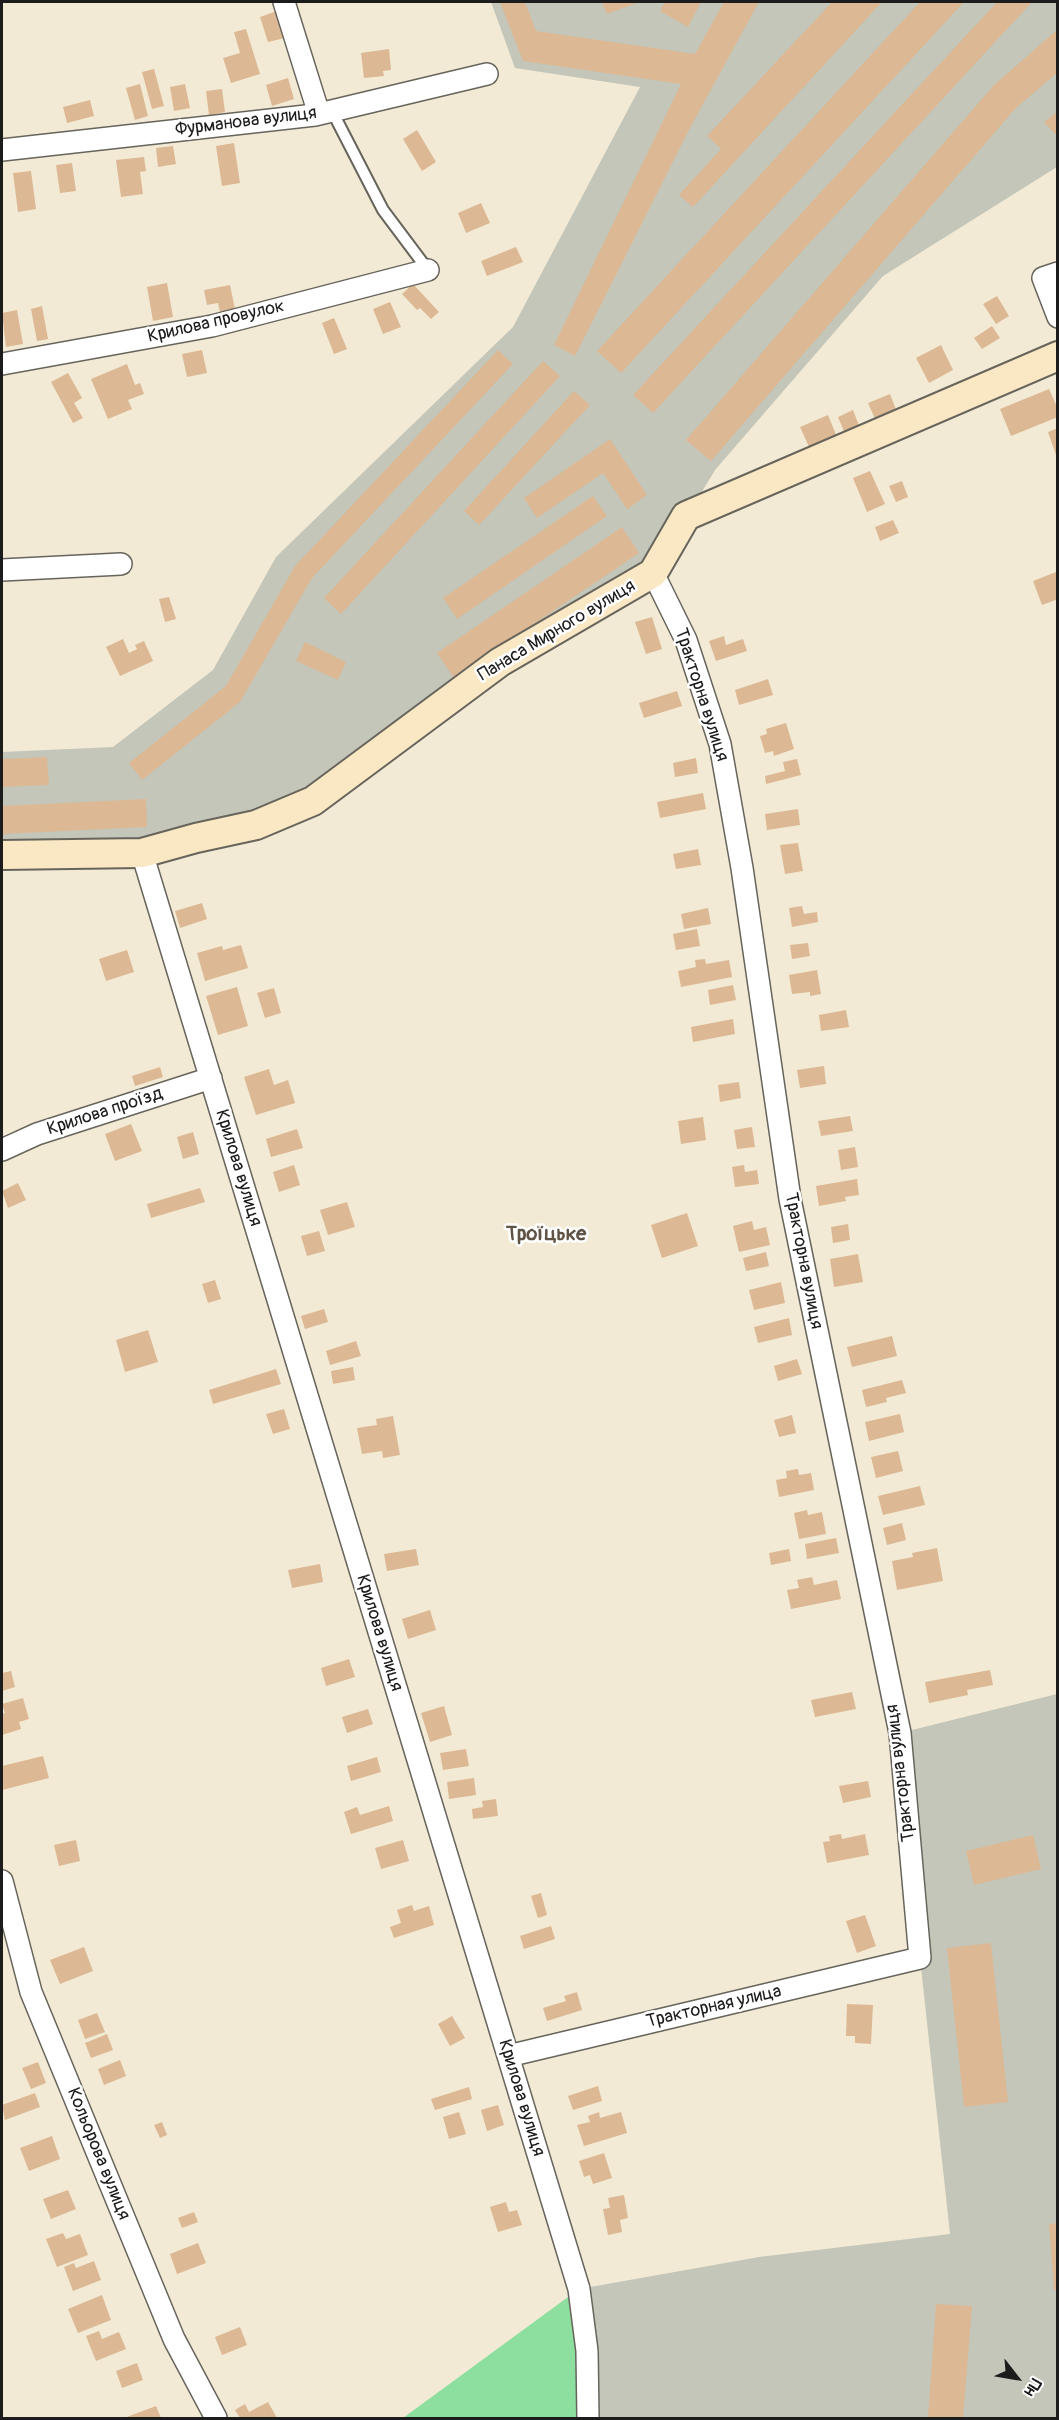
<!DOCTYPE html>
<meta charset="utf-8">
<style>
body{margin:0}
#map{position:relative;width:1059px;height:2420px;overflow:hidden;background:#f2ead4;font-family:Pangolin,sans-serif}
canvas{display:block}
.frame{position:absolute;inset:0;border:3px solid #1c1c1c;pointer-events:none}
.north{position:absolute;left:987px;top:2348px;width:60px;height:60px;-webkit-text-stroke:4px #fff;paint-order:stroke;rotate:121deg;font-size:16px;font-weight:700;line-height:24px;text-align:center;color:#1c1c1c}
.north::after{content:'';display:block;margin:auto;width:21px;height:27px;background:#1c1c1c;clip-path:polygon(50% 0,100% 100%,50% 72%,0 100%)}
</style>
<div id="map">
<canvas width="1059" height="2420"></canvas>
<div class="frame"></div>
<div class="north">Пн</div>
</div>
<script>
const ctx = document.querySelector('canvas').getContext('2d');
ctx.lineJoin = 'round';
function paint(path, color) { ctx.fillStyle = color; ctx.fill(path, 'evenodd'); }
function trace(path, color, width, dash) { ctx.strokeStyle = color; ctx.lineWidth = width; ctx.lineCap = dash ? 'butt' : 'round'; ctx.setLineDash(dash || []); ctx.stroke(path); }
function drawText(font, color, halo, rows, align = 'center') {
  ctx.font = font + ' Pangolin,sans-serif'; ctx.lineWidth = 5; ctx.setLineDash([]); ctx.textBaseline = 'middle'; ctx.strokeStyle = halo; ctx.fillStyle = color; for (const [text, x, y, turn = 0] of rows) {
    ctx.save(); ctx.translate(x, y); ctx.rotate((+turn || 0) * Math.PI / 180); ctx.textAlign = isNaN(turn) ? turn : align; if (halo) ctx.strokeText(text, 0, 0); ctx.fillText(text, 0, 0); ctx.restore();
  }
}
paint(new Path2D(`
 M 491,2 L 1057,2 L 1057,167 L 883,276 L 715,470 L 653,573 L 256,825 L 2,855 L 2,752 L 113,747 L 213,670 L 276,557 L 513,327 L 640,87 L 515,68 Z
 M 1057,1694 L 1057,2418 L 588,2418 L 579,2289 L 759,2257 L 950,2234 L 920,1958 L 900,1733 Z`), '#c3c6b9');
paint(new Path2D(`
 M 579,2289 L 588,2418 L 403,2418 Z`), '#8ddfa0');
paint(new Path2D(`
 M 500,2 L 525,2 L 536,31 L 695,54 L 724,2 L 759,2 L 691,126 L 575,356 L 554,345 L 681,84 L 523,61 Z
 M 602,2 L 640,2 L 607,14 Z
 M 665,2 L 701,2 L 688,27 L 660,11 Z
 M 832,2 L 882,2 L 693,207 L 679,195 L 721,149 L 707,136 Z
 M 920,2 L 964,2 L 621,373 L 597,351 Z
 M 997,2 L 1032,2 L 653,413 L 633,395 Z
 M 277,11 L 285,38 L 268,42 L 260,17 Z
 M 246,29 L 260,74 L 231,83 L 223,58 L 240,53 L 234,32 Z
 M 1058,29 L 1058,72 L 1015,109 L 711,461 L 686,440 L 994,85 Z
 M 389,49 L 391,70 L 383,71 L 384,76 L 364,78 L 361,53 Z
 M 154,69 L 164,106 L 152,109 L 142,72 Z
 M 288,78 L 294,99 L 272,106 L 266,85 Z
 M 140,84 L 148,116 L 135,120 L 126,88 Z
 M 185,84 L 190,108 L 174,111 L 170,87 Z
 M 222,89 L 225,112 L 209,115 L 206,91 Z
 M 90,100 L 94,116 L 67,123 L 63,107 Z
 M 1058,111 L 1058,137 L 1044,122 Z
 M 417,130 L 436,162 L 422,171 L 403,139 Z
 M 234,143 L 240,183 L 222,186 L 216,146 Z
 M 173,146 L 176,164 L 158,167 L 156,148 Z
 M 144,157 L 146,171 L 140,172 L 143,194 L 121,197 L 116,160 Z
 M 72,163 L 76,191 L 60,193 L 56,165 Z
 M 31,171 L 36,209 L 18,212 L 13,173 Z
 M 481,203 L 490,223 L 466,233 L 458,213 Z
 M 516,247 L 523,262 L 487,276 L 481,261 Z
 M 167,283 L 173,317 L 153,321 L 147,287 Z
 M 413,284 L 439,312 L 431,319 L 420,308 L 417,310 L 402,294 Z
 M 230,285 L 235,309 L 220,312 L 218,303 L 207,305 L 204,290 Z
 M 997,296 L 1009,316 L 996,324 L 983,304 Z
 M 390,302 L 401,327 L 383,334 L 373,309 Z
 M 42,306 L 48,339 L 37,341 L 31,309 Z
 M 17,310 L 23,344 L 6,347 L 2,313 Z
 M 334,318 L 347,349 L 334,354 L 322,323 Z
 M 992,326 L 1000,338 L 982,349 L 974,338 Z
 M 941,345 L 953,370 L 929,383 L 916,358 Z
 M 202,350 L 207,373 L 187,377 L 182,354 Z
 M 498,350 L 513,364 L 312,578 L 240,702 L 142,780 L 129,763 L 226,686 L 295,566 Z
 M 543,361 L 560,376 L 341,614 L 324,598 Z
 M 127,364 L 135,385 L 140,383 L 144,394 L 128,400 L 132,409 L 108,419 L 91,379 Z
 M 68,373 L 82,398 L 74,403 L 83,418 L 73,423 L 51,382 Z
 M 1049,389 L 1058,409 L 1058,417 L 1011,436 L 1000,409 Z
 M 574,391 L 590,405 L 479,525 L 464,511 Z
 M 890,394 L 897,412 L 876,421 L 868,403 Z
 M 853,410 L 860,428 L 845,434 L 838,417 Z
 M 828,415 L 837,437 L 810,449 L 800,427 Z
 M 1058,428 L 1058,458 L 1057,458 L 1048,432 Z
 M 610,439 L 647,495 L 627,509 L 603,473 L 537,518 L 524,498 Z
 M 870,471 L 885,504 L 867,512 L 853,478 Z
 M 902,481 L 908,497 L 896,502 L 889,486 Z
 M 593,496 L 607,516 L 457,619 L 443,598 Z
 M 893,520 L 899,533 L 880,541 L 875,527 Z
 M 622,527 L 639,553 L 454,678 L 437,653 Z
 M 1056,572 L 1058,599 L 1042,605 L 1033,581 Z
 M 169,597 L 176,619 L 165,622 L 159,599 Z
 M 652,617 L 662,649 L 646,654 L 635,622 Z
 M 724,636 L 726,645 L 743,639 L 747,651 L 716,661 L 709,641 Z
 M 123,639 L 129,653 L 137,649 L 135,645 L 144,641 L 153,661 L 120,676 L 106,647 Z
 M 305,642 L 346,662 L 338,680 L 296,661 Z
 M 768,679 L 773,695 L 739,705 L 735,690 Z
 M 677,691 L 682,706 L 644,718 L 639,703 Z
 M 786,723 L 794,749 L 774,756 L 773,751 L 765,753 L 760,736 L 767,734 L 766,729 Z
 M 47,757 L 49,785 L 2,787 L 2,759 Z
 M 696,758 L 698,773 L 675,777 L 673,763 Z
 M 797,759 L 801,775 L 766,784 L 765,776 L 785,771 L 783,762 Z
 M 703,793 L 706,809 L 660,818 L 657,802 Z
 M 146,799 L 147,827 L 2,834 L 2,806 Z
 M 798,809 L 800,825 L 767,830 L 765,814 Z
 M 798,843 L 803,871 L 785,874 L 780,845 Z
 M 698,849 L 701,865 L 676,869 L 673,854 Z
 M 202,903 L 207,919 L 180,928 L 175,911 Z
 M 802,906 L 804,914 L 817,912 L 818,922 L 792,927 L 789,908 Z
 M 708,908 L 711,924 L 684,929 L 681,914 Z
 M 697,929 L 700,946 L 676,950 L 673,934 Z
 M 808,943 L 810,956 L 792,959 L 790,945 Z
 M 241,945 L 248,968 L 205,981 L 197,953 L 222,946 L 223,950 Z
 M 127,950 L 134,972 L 106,981 L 99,959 Z
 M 705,959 L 706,964 L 729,960 L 732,977 L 681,987 L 678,971 L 696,967 L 695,960 Z
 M 817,970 L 821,994 L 810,996 L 810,992 L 792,994 L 789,975 Z
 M 733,985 L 736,1000 L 710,1005 L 708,990 Z
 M 237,987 L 248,1026 L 218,1035 L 206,996 Z
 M 274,988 L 281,1013 L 265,1018 L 257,993 Z
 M 846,1010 L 849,1027 L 821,1031 L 819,1015 Z
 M 733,1019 L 735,1034 L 693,1042 L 691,1027 Z
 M 824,1066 L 826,1084 L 800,1088 L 797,1070 Z
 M 160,1067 L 163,1077 L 135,1086 L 132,1076 Z
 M 269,1069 L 274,1085 L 288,1080 L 295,1103 L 256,1115 L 244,1077 Z
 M 739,1082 L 741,1098 L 720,1102 L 718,1085 Z
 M 850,1116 L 853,1131 L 821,1136 L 818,1121 Z
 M 703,1117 L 706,1140 L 681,1144 L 678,1121 Z
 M 131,1124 L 142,1151 L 115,1161 L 105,1134 Z
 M 752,1127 L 755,1147 L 737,1149 L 734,1130 Z
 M 297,1129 L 303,1148 L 271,1157 L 266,1139 Z
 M 193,1132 L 199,1154 L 183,1159 L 177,1137 Z
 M 855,1147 L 858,1167 L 841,1170 L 838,1150 Z
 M 294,1165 L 300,1185 L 279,1192 L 273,1172 Z
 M 744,1165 L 745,1172 L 757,1170 L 759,1184 L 735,1187 L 732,1167 Z
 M 857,1179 L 859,1195 L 845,1197 L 846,1201 L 819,1206 L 816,1186 Z
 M 18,1183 L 26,1200 L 8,1208 L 2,1191 Z
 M 200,1188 L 205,1202 L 151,1218 L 147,1204 Z
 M 347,1202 L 355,1227 L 328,1235 L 320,1210 Z
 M 687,1213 L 698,1246 L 662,1258 L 651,1225 Z
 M 752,1221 L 754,1230 L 766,1227 L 770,1245 L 739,1252 L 733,1226 Z
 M 848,1224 L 850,1240 L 833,1243 L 831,1227 Z
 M 319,1231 L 325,1251 L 307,1256 L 301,1236 Z
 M 766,1252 L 769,1266 L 746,1271 L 743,1258 Z
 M 858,1254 L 863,1282 L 834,1287 L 830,1259 Z
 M 215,1280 L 221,1299 L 208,1303 L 202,1284 Z
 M 781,1282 L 785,1303 L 754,1310 L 749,1290 Z
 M 324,1309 L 328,1322 L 305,1329 L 301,1316 Z
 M 789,1318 L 792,1335 L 758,1343 L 754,1327 Z
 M 148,1330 L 158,1362 L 125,1372 L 116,1340 Z
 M 892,1336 L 897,1356 L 852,1367 L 847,1347 Z
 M 356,1341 L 361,1356 L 330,1365 L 326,1351 Z
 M 797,1359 L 802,1374 L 778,1381 L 774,1366 Z
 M 353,1367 L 355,1380 L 333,1384 L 331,1371 Z
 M 276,1369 L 281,1384 L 213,1404 L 209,1390 Z
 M 902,1380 L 906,1393 L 886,1398 L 887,1402 L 866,1407 L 862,1390 Z
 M 284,1409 L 290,1429 L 273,1434 L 266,1414 Z
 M 900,1414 L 904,1432 L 869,1441 L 865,1422 Z
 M 792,1415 L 796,1433 L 779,1437 L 774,1420 Z
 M 393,1416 L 400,1455 L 383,1458 L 382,1451 L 362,1454 L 357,1428 L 377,1425 L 376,1419 Z
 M 898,1451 L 903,1471 L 876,1478 L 871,1457 Z
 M 798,1469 L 799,1475 L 811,1473 L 814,1490 L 779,1497 L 776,1480 L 787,1478 L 786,1471 Z
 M 920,1486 L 925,1505 L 883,1515 L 878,1496 Z
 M 807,1510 L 808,1515 L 822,1512 L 826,1534 L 799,1539 L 794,1513 Z
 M 902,1523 L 906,1540 L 887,1545 L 883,1528 Z
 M 836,1538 L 839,1553 L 807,1559 L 805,1544 Z
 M 937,1548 L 943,1581 L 897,1590 L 892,1561 L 913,1557 L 912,1553 Z
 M 416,1549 L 419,1565 L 387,1571 L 384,1554 Z
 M 789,1549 L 791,1561 L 771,1565 L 769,1553 Z
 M 320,1564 L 323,1582 L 292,1588 L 288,1570 Z
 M 812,1577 L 814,1585 L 837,1580 L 841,1599 L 791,1609 L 787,1590 L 799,1588 L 797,1580 Z
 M 430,1610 L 436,1630 L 408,1639 L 402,1619 Z
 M 349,1659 L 355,1677 L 326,1686 L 321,1668 Z
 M 990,1670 L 993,1685 L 967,1690 L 968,1695 L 929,1703 L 925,1682 Z
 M 11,1671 L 15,1687 L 2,1691 L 2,1673 Z
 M 852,1692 L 856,1709 L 815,1717 L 811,1700 Z
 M 23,1698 L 29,1719 L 19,1722 L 21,1729 L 2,1735 L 2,1714 L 5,1713 L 2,1704 Z
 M 444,1706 L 452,1735 L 430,1742 L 421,1713 Z
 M 368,1709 L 373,1724 L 347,1733 L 342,1717 Z
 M 466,1749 L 469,1766 L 443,1770 L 440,1753 Z
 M 43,1756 L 49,1778 L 2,1790 L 2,1766 Z
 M 377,1757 L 381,1772 L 351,1781 L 347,1766 Z
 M 474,1778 L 476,1795 L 449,1799 L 447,1782 Z
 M 868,1781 L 871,1797 L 843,1803 L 839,1786 Z
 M 496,1799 L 498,1816 L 473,1819 L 472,1809 L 483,1807 L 482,1801 Z
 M 389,1806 L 393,1821 L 351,1834 L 344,1812 L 357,1807 L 360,1815 Z
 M 841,1834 L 842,1839 L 865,1834 L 869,1855 L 827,1863 L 823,1842 L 830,1841 L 829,1836 Z
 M 1033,1835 L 1041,1869 L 974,1885 L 966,1851 Z
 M 76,1840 L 80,1861 L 59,1866 L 54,1845 Z
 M 403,1840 L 409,1861 L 381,1869 L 375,1848 Z
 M 541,1893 L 547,1915 L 538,1918 L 531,1896 Z
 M 412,1905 L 414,1911 L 429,1906 L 434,1925 L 394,1938 L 390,1927 L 401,1923 L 397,1910 Z
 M 865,1915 L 876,1946 L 857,1953 L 846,1921 Z
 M 551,1926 L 555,1939 L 524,1949 L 520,1936 Z
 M 991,1943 L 1008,2102 L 964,2107 L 947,1948 Z
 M 84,1947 L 93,1971 L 60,1984 L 50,1960 Z
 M 577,1992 L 582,2010 L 547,2021 L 543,2008 L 566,2001 L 564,1996 Z
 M 847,2004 L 873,2005 L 871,2044 L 855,2043 L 855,2036 L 846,2036 Z
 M 97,2013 L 105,2032 L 85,2039 L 78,2020 Z
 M 452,2016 L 465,2038 L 450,2046 L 438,2024 Z
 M 107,2034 L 113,2050 L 91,2058 L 85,2043 Z
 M 120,2060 L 126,2076 L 104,2085 L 98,2069 Z
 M 38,2062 L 46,2083 L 31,2089 L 22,2068 Z
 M 598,2086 L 602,2101 L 573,2110 L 568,2096 Z
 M 469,2087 L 472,2099 L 435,2110 L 431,2099 Z
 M 35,2093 L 40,2107 L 5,2120 L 2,2105 Z
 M 498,2105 L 504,2125 L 487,2131 L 481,2110 Z
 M 459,2112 L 466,2134 L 449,2139 L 443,2117 Z
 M 599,2112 L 600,2118 L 621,2112 L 627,2133 L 584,2146 L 577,2125 L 590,2122 L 588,2116 Z
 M 162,2122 L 167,2135 L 160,2138 L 154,2125 Z
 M 52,2136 L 60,2159 L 29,2171 L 20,2148 Z
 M 604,2153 L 612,2178 L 593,2184 L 590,2175 L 584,2177 L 579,2161 Z
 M 68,2190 L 76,2209 L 51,2219 L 43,2199 Z
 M 624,2195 L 628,2218 L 620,2220 L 622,2232 L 608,2235 L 603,2209 L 610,2208 L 608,2198 Z
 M 506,2202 L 509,2212 L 517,2210 L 522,2225 L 498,2232 L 490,2207 Z
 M 194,2212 L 198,2222 L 182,2228 L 178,2218 Z
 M 1058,2223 L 1058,2290 L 1054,2290 L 1049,2224 Z
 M 63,2233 L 66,2239 L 80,2234 L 88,2255 L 57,2267 L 46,2239 Z
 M 198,2243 L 206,2263 L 177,2274 L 170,2254 Z
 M 94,2261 L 101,2280 L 73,2291 L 64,2267 L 74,2263 L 76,2268 Z
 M 102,2295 L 111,2320 L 78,2333 L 68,2309 Z
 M 936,2304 L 972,2306 L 963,2418 L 928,2418 Z
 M 240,2327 L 247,2345 L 222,2355 L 215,2337 Z
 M 99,2331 L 102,2339 L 119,2332 L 126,2349 L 96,2361 L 86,2336 Z
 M 137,2363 L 143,2380 L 122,2388 L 116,2371 Z
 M 268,2402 L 277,2418 L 240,2418 L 235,2410 L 245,2404 L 249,2412 Z
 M 156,2406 L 161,2418 L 124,2418 Z`), '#dcb994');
const lane = new Path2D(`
 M 332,111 L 383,210 L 428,270`);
const street = new Path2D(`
 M 284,2 L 319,114
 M 2,150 L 315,115 L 487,74
 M 1058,273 L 1043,278 L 1058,317
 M 2,364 L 212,326 L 428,270
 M 2,570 L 121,564
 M 142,853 L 579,2289 L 587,2351 L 588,2418
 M 2,1150 L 37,1134 L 211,1078
 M 2,1881 L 31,1992 L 174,2339 L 216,2418
 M 508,2056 L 920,1958 L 900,1733 L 790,1199 L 742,868 L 720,744 L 686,640 L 653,573`);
const secondary = new Path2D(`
 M 2,855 L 142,853 L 196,838 L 256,825 L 313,801 L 500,662 L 653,573 L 686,516 L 1058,356`);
trace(lane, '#67645c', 14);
trace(street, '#67645c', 24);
trace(secondary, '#67645c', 32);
trace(lane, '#fff', 10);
trace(street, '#fff', 21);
trace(secondary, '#fae7c3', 28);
drawText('18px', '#1c1c1c', '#fff', [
 ["Фурманова вулиця",246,122,-7],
 ["Крилова провулок",216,322,-13],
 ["Панаса Мирного вулиця",557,631,-31],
 ["Тракторна вулиця",701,695,72],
 ["Крилова проїзд",105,1112,-18],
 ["Крилова вулиця",238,1168,73],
 ["Тракторна вулиця",803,1261,79],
 ["Крилова вулиця",379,1633,73],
 ["Тракторна вулиця",901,1773,-97],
 ["Тракторная улица",714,2007,-13],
 ["Крилова вулиця",521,2098,73],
 ["Кольорова вулиця",98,2154,68]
]);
drawText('bold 20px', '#5f5346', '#fff', [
 ["Троїцьке",546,1235]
]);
</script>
